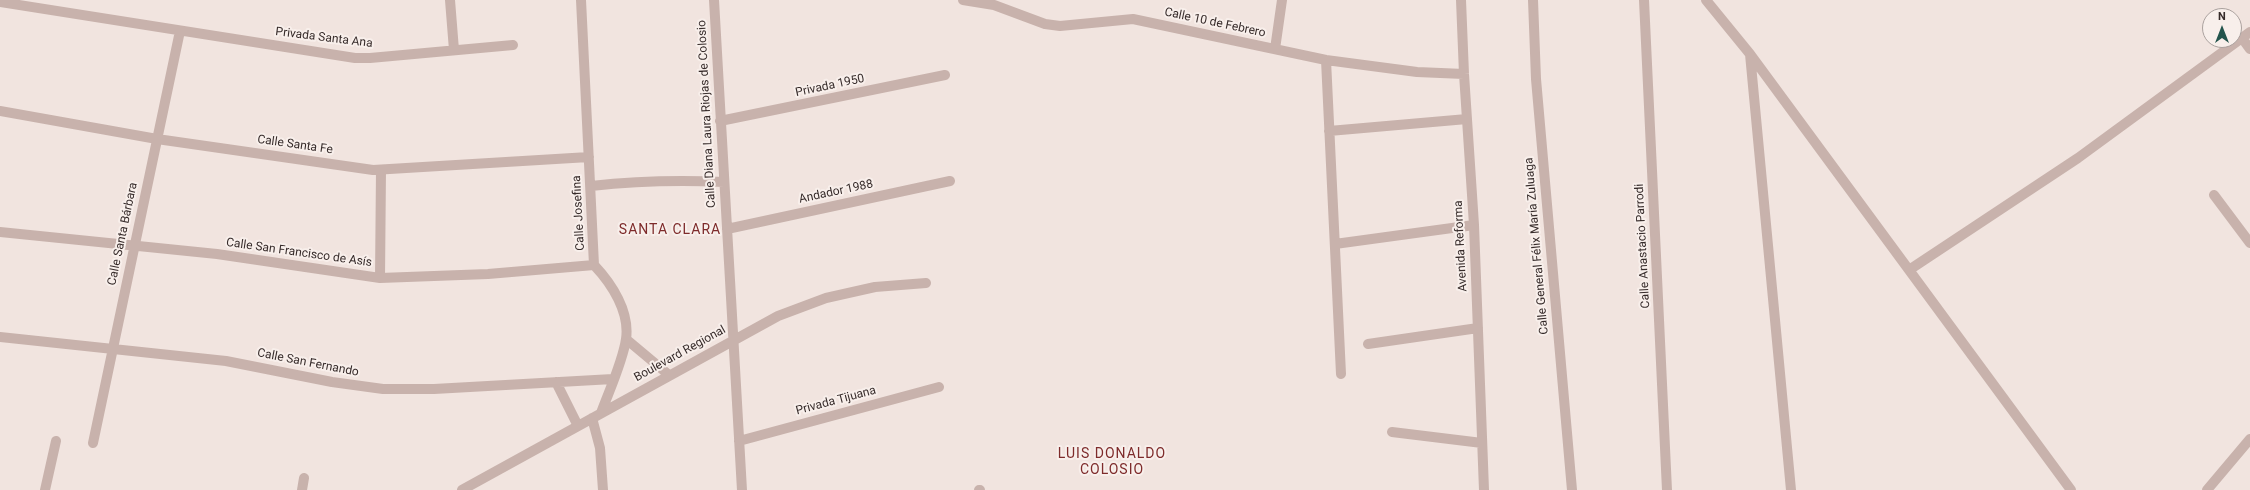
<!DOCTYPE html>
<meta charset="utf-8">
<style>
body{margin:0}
#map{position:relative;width:2250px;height:490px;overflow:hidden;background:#f1e4df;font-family:Roboto,sans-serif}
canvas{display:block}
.north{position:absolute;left:2202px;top:8px;width:40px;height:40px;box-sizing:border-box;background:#f8efeb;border:1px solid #aaa19e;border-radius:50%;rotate:0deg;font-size:11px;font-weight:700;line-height:16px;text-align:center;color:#362b2a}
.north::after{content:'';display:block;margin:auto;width:14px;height:18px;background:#23544c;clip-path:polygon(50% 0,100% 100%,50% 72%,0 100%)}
</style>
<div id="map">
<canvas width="2250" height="490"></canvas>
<div class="north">N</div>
</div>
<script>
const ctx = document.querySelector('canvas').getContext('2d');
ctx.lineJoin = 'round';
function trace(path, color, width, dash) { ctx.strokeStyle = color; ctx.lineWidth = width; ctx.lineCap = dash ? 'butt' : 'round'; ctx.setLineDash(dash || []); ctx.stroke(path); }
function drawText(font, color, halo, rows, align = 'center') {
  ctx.font = font + ' Roboto,sans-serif'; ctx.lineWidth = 4; ctx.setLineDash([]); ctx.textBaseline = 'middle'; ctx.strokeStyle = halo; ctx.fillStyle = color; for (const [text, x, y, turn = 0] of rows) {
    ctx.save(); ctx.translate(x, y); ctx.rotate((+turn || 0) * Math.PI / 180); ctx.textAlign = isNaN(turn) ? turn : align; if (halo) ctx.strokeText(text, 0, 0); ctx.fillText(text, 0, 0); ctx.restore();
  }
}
trace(new Path2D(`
 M 450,0 L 454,50
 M 581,0 L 594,265 C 612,284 630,312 626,339 C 623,361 609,391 601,413
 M 714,0 L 742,490
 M 963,0 L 994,5 L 1045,24 L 1060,26 L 1133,19 L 1326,60 L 1417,72 L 1464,74
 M 1461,0 L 1464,74 L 1474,225 L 1484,490
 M 1533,0 L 1536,79 L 1572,490
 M 1644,0 L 1667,490
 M 1706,0 L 1750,54 L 2071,490
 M 0,2 L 355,58 L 370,58 L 513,45
 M 2242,38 L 2250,49
 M 1275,49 L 1282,0
 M 1750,54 L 1791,490
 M 1326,60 L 1341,374
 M 0,111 L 157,139 L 373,170 L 589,157
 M 720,121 L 945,75
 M 1329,131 L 1467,119
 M 591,186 C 636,181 679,180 724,182
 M 2214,195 L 2250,243
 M 727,229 L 950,181
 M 0,232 L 217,254 L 380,278 L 488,274 L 594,265
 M 1335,244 L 1474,225
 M 1909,270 L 2078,158 L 2250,32
 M 380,278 L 381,170
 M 0,337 L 226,361 L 332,382 L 383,389 L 434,389 L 613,379
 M 626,339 L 669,375
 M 1368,344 L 1478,328
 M 556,382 L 578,426
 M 592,418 L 600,448 L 603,490
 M 1392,432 L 1482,443
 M 739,441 L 939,387
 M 93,443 L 180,31
 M 45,490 L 56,441
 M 302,490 L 304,478
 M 462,490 L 778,316 L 826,298 L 875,287 L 926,283
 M 979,490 L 980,490
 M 2207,490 L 2250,439`), '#c8b2ac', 10);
drawText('12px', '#362b2a', '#f8efeb', [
 ["Calle 10 de Febrero",1215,23,12],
 ["Privada Santa Ana",324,38,7],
 ["Privada 1950",830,86,-12],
 ["Calle Diana Laura Riojas de Colosio",707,114,-93],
 ["Calle Santa Fe",295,145,8],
 ["Andador 1988",836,192,-12],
 ["Calle Josefina",579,213,-93],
 ["Calle Santa Bárbara",123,234,-78],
 ["Avenida Reforma",1461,246,-93],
 ["Calle General Félix María Zuluaga",1537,246,-95],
 ["Calle Anastacio Parrodi",1643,246,-93],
 ["Calle San Francisco de Asís",299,253,8],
 ["Boulevard Regional",680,354,-29],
 ["Calle San Fernando",308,363,11],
 ["Privada Tijuana",836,401,-15]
]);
ctx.letterSpacing = '1px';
drawText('14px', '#7e2b2b', '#f8efeb', [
 ["SANTA CLARA",670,230],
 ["LUIS DONALDO",1112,454],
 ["COLOSIO",1112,470]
]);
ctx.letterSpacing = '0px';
</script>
